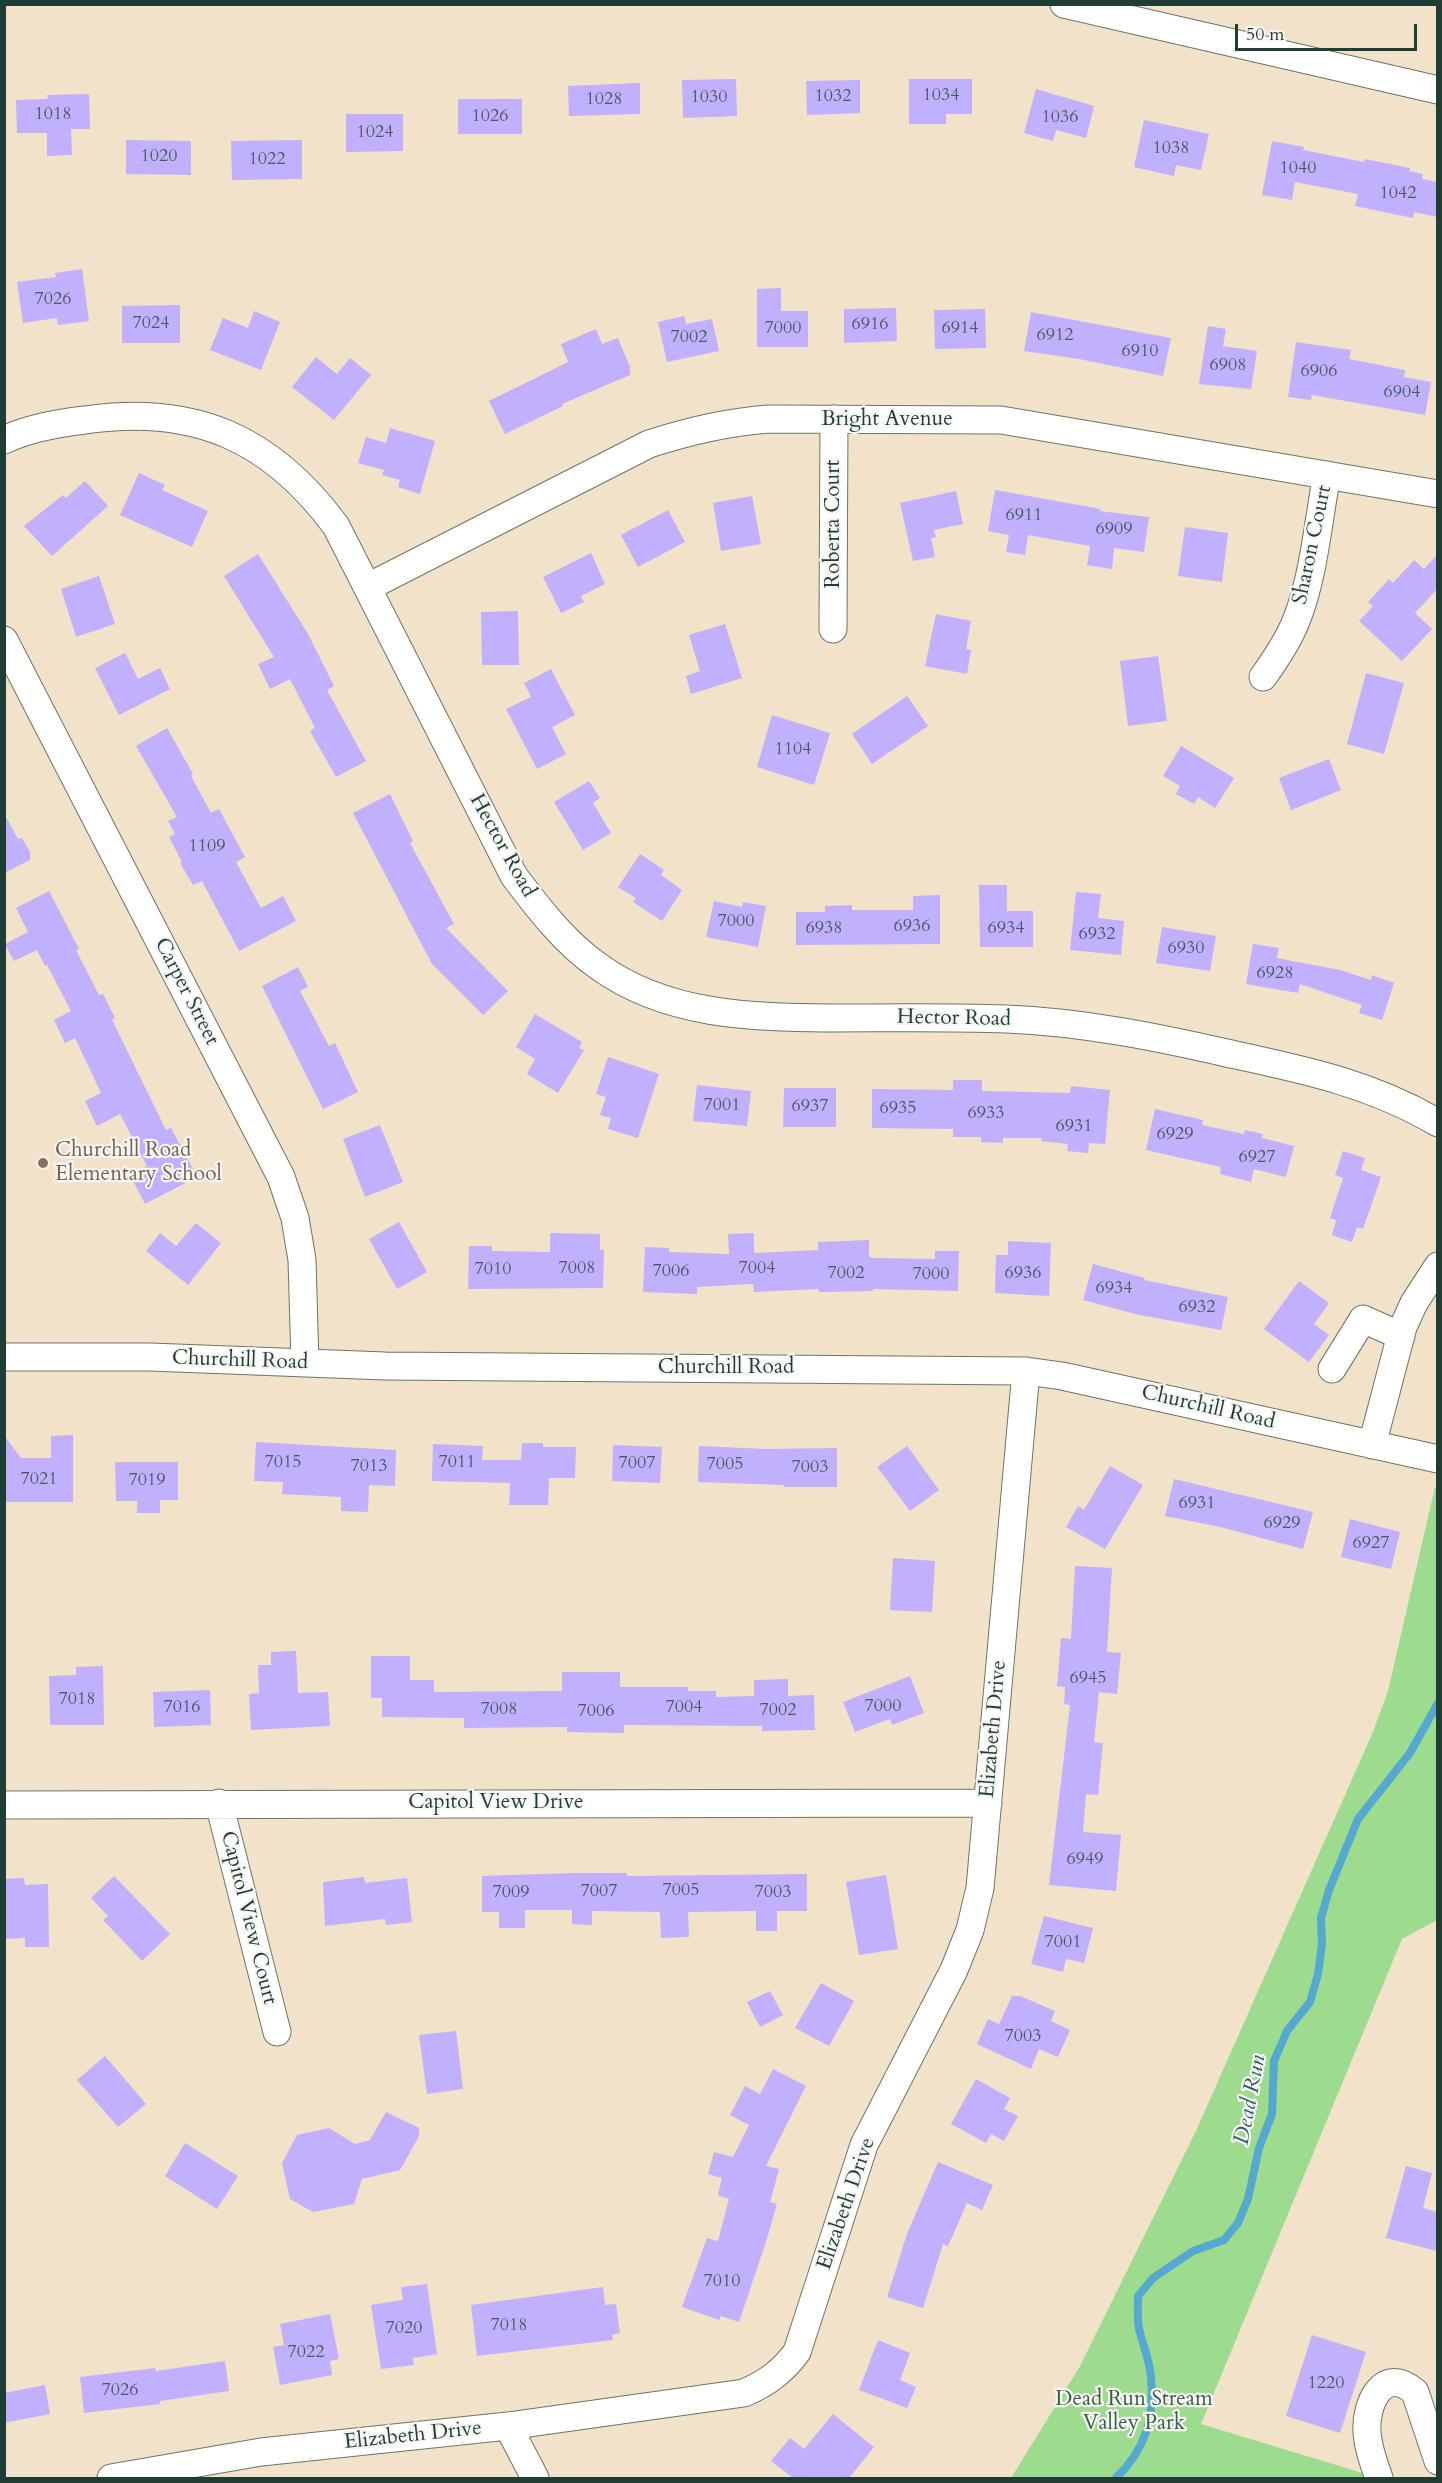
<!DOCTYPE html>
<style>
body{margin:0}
#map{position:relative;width:1442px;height:2483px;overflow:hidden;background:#f1e2c9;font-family:Cardo,serif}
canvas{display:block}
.frame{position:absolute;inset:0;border:6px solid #1f3d34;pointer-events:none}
.scale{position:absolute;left:1235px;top:24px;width:182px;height:27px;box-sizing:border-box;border:3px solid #1f3d34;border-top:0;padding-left:8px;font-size:18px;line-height:21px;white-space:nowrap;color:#1f3d34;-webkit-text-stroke:4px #f6f6f2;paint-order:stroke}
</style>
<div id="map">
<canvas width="1442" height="2483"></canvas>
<div class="frame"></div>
<div class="scale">50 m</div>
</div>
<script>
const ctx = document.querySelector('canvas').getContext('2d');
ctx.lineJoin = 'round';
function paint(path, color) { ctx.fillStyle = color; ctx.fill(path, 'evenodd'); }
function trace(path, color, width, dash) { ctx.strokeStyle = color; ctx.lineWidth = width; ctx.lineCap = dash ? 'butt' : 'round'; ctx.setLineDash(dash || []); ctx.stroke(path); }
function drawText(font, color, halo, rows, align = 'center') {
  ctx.font = font + ' Cardo,serif'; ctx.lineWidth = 4.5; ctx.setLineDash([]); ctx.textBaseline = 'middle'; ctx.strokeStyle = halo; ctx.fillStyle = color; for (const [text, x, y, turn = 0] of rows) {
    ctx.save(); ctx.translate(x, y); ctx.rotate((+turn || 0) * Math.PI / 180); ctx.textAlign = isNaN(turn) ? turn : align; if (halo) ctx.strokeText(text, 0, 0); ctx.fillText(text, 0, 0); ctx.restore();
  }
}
paint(new Path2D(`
 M 1435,1487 L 1437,1488 L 1437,1920 L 1402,1939 L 1201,2424 L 1379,2478 L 1011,2478 L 1079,2368 L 1196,2131 L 1373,1732 L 1388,1691 Z`), '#9ddb8f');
trace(new Path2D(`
 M 1116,2478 C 1145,2450 1155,2418 1151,2378 C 1150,2361 1143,2345 1139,2329 C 1137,2318 1138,2307 1138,2296 L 1153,2278 L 1193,2251 L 1224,2240 L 1238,2223 L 1248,2199 L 1259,2148 L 1272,2114 L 1274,2061 L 1287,2031 L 1310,2002 L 1318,1974 L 1322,1944 L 1321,1918 L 1329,1890 L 1358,1819 L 1410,1753 L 1438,1703`), '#55a9d1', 8);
paint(new Path2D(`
 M 736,79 L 737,116 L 683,118 L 682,80 Z
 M 909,79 L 972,79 L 972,114 L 946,114 L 946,124 L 909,124 Z
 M 860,80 L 860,113 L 807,115 L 806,81 Z
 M 640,83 L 640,114 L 569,116 L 568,86 Z
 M 1036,89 L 1094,106 L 1086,138 L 1056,130 L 1053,141 L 1024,133 Z
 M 89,94 L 90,129 L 71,129 L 72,155 L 47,156 L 47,133 L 17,133 L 16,100 L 48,99 L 47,95 Z
 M 458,99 L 522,99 L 522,134 L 458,134 Z
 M 346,114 L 403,114 L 403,151 L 346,152 Z
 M 1144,120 L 1209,134 L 1201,170 L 1176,165 L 1174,176 L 1134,167 Z
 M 126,140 L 191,141 L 191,175 L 126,174 Z
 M 302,140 L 302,179 L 232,180 L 231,141 Z
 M 1272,141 L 1304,147 L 1303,150 L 1364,162 L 1365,159 L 1410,168 L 1409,171 L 1423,174 L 1422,179 L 1437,182 L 1437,217 L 1414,212 L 1413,218 L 1355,206 L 1358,194 L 1295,182 L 1292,200 L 1262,195 Z
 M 82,269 L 89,321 L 58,325 L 57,318 L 23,323 L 17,282 L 56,277 L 55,273 Z
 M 781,288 L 781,311 L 808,311 L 808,347 L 757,347 L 757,289 Z
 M 180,305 L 180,343 L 122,343 L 122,306 Z
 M 896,308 L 897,341 L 844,343 L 844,309 Z
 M 985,309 L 986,348 L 935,349 L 934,310 Z
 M 254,311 L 280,322 L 261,370 L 210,350 L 223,318 L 248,328 Z
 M 1031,312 L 1171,338 L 1163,376 L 1079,359 L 1024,351 Z
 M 684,316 L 686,324 L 712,319 L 719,351 L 667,362 L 658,322 Z
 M 1208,326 L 1226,329 L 1223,346 L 1257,351 L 1251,389 L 1199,384 Z
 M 596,329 L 602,344 L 618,338 L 630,367 L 630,375 L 562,404 L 563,406 L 505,434 L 489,401 L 568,362 L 561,344 Z
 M 1296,342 L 1351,350 L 1349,359 L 1405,370 L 1404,377 L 1431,382 L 1425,415 L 1312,395 L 1311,400 L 1288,397 Z
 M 316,357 L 337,374 L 350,358 L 371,375 L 334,420 L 292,387 Z
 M 390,428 L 435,441 L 420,494 L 398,487 L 400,480 L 382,475 L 384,470 L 358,463 L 366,437 L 386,443 Z
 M 139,473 L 165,485 L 162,490 L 208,511 L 192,547 L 120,515 Z
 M 85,481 L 108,506 L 52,556 L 24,526 L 63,495 L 66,498 Z
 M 995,490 L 1101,509 L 1100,511 L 1149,517 L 1144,552 L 1114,548 L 1112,569 L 1087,565 L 1090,546 L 1028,535 L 1025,555 L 1006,552 L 1009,535 L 988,531 Z
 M 956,491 L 963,524 L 934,530 L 936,537 L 931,538 L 935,557 L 913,561 L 900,503 Z
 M 752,496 L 761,544 L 721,551 L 713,503 Z
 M 668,510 L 685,542 L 638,567 L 621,535 Z
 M 1185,527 L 1228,533 L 1222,582 L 1178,576 Z
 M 591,553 L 605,584 L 581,596 L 584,602 L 561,613 L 543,577 Z
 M 258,554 L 308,634 L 334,686 L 327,690 L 366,761 L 336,777 L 310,731 L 315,728 L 290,679 L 270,689 L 258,664 L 274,657 L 224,576 Z
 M 1437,555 L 1437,589 L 1415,613 L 1432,629 L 1402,661 L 1359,621 L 1373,606 L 1368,602 L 1389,579 L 1393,583 L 1414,560 L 1424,569 Z
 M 99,576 L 115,624 L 76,637 L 61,589 Z
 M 518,611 L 519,665 L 482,665 L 481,612 Z
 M 936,614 L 971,621 L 966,649 L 971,650 L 967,674 L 925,666 Z
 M 725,624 L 742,678 L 691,694 L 686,676 L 700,671 L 689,635 Z
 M 125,653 L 138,679 L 160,668 L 170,689 L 119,715 L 95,668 Z
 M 1158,656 L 1167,721 L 1128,726 L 1120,661 Z
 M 551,669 L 575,715 L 552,727 L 566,754 L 537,769 L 506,709 L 531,697 L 524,683 Z
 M 1366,673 L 1404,683 L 1384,754 L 1347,744 Z
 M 907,696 L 928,726 L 872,764 L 852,734 Z
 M 772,715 L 830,733 L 814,785 L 757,767 Z
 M 167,728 L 193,774 L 191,776 L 211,813 L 219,809 L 245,857 L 236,862 L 261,908 L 283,896 L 296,921 L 239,951 L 202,881 L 193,885 L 180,863 L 182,862 L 169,837 L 175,834 L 168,821 L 177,817 L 136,746 Z
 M 1181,746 L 1234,778 L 1215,808 L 1198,797 L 1194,804 L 1176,794 L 1180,786 L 1163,776 Z
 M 1329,759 L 1341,790 L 1291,810 L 1279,778 Z
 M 589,781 L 600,798 L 593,803 L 611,833 L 583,850 L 554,802 Z
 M 390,794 L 413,841 L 410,843 L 454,924 L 446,928 L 508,991 L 483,1015 L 432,964 L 353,813 Z
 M 4,813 L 18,839 L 22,838 L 30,852 L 30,860 L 4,873 Z
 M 640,854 L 664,870 L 661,875 L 682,890 L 662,921 L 633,902 L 636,898 L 618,887 Z
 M 979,885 L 1007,885 L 1007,911 L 1033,911 L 1033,947 L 980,947 Z
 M 49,891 L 79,949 L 76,950 L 99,995 L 103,994 L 115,1018 L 112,1020 L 166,1130 L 171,1128 L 197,1177 L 145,1204 L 130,1175 L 147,1166 L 120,1114 L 97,1126 L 85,1101 L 101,1093 L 75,1038 L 65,1043 L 54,1020 L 71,1011 L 47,965 L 45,966 L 37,950 L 14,961 L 5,944 L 28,932 L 16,908 Z
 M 1076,892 L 1101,894 L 1098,918 L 1124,921 L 1121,955 L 1070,950 Z
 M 940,895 L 940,944 L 796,945 L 796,912 L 825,912 L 825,906 L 852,905 L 852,910 L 913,910 L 913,896 Z
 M 714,901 L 742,907 L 743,902 L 766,906 L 758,947 L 706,937 Z
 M 1162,927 L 1216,936 L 1210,971 L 1156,963 Z
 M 1253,944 L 1279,948 L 1277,958 L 1340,970 L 1371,980 L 1372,975 L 1394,983 L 1382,1020 L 1359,1013 L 1362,1005 L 1300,984 L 1298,993 L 1246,984 Z
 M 298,967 L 308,987 L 300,991 L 329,1046 L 335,1043 L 358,1092 L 323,1109 L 262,986 Z
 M 535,1014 L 582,1042 L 579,1048 L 584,1050 L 558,1093 L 527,1074 L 535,1059 L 516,1047 Z
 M 608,1057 L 659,1074 L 638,1138 L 608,1129 L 611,1118 L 600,1115 L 606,1097 L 596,1094 Z
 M 953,1080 L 982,1080 L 982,1091 L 1070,1093 L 1071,1086 L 1110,1090 L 1105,1144 L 1089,1143 L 1088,1153 L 1067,1151 L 1068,1144 L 1041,1141 L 1042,1138 L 1003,1138 L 1003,1143 L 981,1142 L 981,1137 L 953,1137 L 953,1129 L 872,1128 L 872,1089 L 953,1090 Z
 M 697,1085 L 751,1091 L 747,1126 L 693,1121 Z
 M 784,1088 L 836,1088 L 836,1127 L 783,1127 Z
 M 1155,1109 L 1203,1120 L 1202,1125 L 1244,1134 L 1245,1130 L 1263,1134 L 1262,1138 L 1294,1146 L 1286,1177 L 1254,1169 L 1251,1182 L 1220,1174 L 1221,1167 L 1146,1150 Z
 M 380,1125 L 403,1182 L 365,1197 L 343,1139 Z
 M 1343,1151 L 1365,1158 L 1361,1170 L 1381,1177 L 1363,1229 L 1357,1227 L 1352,1242 L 1332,1235 L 1336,1220 L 1330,1218 L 1343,1178 L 1335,1175 Z
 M 399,1222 L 427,1272 L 397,1289 L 369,1239 Z
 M 196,1223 L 221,1243 L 188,1285 L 146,1251 L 160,1233 L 176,1246 Z
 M 550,1233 L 600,1234 L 600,1250 L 604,1250 L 603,1288 L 468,1289 L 469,1246 L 492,1246 L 492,1251 L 550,1252 Z
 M 754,1233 L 754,1253 L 818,1250 L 818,1242 L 869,1240 L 869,1256 L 872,1258 L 935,1259 L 935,1251 L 959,1251 L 958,1291 L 873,1289 L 873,1291 L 819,1292 L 819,1289 L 754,1292 L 753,1284 L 697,1287 L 697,1294 L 643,1292 L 645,1247 L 669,1248 L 669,1252 L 729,1254 L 728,1234 Z
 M 1008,1241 L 1051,1243 L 1049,1296 L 995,1293 L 996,1255 L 1008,1255 Z
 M 1093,1264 L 1145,1278 L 1144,1280 L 1228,1297 L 1221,1330 L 1135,1314 L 1083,1300 Z
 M 1299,1281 L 1329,1303 L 1314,1324 L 1329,1335 L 1309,1362 L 1264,1329 Z
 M 4,1435 L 21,1458 L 51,1458 L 51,1436 L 73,1435 L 73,1502 L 4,1502 Z
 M 256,1442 L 396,1450 L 395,1486 L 369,1485 L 368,1512 L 341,1511 L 341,1497 L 282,1494 L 283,1482 L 254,1481 Z
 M 522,1443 L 543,1443 L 543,1447 L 576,1447 L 575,1478 L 549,1478 L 548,1505 L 509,1505 L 510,1483 L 432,1481 L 433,1444 L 483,1446 L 482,1460 L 521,1460 Z
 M 613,1445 L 662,1447 L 660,1483 L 612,1481 Z
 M 699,1446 L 766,1449 L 837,1448 L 837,1487 L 784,1487 L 784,1485 L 698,1482 Z
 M 907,1446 L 939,1490 L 910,1511 L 877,1467 Z
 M 115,1462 L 178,1462 L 178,1500 L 160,1500 L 160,1513 L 137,1513 L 137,1501 L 116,1501 Z
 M 1110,1466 L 1143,1485 L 1105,1549 L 1066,1527 L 1078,1506 L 1084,1510 Z
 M 1174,1479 L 1313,1512 L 1303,1549 L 1220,1527 L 1165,1516 Z
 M 1350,1519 L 1400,1532 L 1391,1569 L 1341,1557 Z
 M 893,1558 L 935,1561 L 932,1612 L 890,1610 Z
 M 1075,1566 L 1112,1568 L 1107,1652 L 1121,1653 L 1117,1694 L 1099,1692 L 1094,1742 L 1103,1743 L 1098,1795 L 1086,1794 L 1083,1832 L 1121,1835 L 1116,1891 L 1049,1885 L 1070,1705 L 1064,1704 L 1065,1687 L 1057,1686 L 1061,1638 L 1071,1639 Z
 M 296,1651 L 298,1693 L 328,1692 L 330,1726 L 251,1730 L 249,1694 L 259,1693 L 258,1665 L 271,1665 L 271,1652 Z
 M 371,1656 L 410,1656 L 410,1680 L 434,1680 L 434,1692 L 562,1691 L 562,1672 L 620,1672 L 620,1687 L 688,1687 L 688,1691 L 716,1691 L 716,1697 L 754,1696 L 754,1680 L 788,1679 L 788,1696 L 814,1695 L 815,1730 L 762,1731 L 762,1726 L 624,1725 L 624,1733 L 567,1732 L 567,1727 L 464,1728 L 464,1718 L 382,1717 L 382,1698 L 371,1698 Z
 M 103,1666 L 104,1725 L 50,1725 L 49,1676 L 76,1675 L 76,1667 Z
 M 910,1676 L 924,1713 L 892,1725 L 890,1719 L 855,1732 L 843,1702 Z
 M 210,1690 L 211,1725 L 154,1727 L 153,1692 Z
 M 572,1873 L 627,1873 L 627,1876 L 807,1874 L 807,1911 L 777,1911 L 777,1931 L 756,1931 L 756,1911 L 688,1912 L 689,1937 L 661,1938 L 660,1912 L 592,1911 L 592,1925 L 572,1924 L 572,1910 L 525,1910 L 525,1928 L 499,1928 L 499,1912 L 482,1912 L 482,1876 Z
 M 886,1875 L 898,1949 L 859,1955 L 846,1882 Z
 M 114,1876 L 170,1934 L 142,1961 L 103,1920 L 108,1916 L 91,1898 Z
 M 364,1877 L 365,1883 L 407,1878 L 412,1922 L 386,1925 L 385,1919 L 325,1926 L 323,1882 Z
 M 24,1878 L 25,1885 L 48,1884 L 49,1947 L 25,1947 L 25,1938 L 4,1939 L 4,1879 Z
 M 1044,1916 L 1093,1928 L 1084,1963 L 1066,1959 L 1063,1972 L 1031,1964 Z
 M 821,1983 L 854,2001 L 829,2046 L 795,2028 Z
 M 770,1991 L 783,2015 L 760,2027 L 747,2002 Z
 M 1012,1996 L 1020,1996 L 1055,2011 L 1051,2021 L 1070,2030 L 1058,2057 L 1039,2049 L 1031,2069 L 977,2044 L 988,2019 L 999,2024 Z
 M 456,2031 L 463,2089 L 427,2094 L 419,2035 Z
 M 105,2056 L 146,2104 L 118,2127 L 77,2080 Z
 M 773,2069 L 806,2086 L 766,2166 L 779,2169 L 770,2202 L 777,2204 L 766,2242 L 739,2322 L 721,2316 L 719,2320 L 682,2307 L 707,2238 L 718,2241 L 729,2199 L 718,2195 L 722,2178 L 708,2174 L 714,2152 L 733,2157 L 749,2125 L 730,2115 L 745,2086 L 760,2094 Z
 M 976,2079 L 1010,2098 L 1004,2109 L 1018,2116 L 1004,2141 L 991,2134 L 986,2143 L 951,2124 Z
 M 386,2112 L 419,2128 L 419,2136 L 400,2170 L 362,2179 L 354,2204 L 313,2212 L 290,2199 L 282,2163 L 297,2135 L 329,2128 L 355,2144 L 370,2140 Z
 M 185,2143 L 238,2176 L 217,2209 L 165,2176 Z
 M 938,2162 L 993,2185 L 982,2210 L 967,2203 L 948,2246 L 943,2244 L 923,2308 L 887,2297 L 907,2234 Z
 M 1406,2166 L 1432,2173 L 1423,2208 L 1437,2212 L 1437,2251 L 1386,2238 Z
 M 427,2284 L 437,2354 L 413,2358 L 414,2365 L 381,2369 L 371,2305 L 403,2300 L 401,2287 Z
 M 603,2287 L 605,2305 L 616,2304 L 620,2333 L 612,2335 L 613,2340 L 477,2356 L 471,2305 Z
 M 330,2314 L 339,2359 L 330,2361 L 332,2375 L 280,2385 L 273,2347 L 284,2345 L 280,2324 Z
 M 1312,2335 L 1366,2352 L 1340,2433 L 1286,2416 Z
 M 878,2340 L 910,2353 L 900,2380 L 916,2387 L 907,2408 L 859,2390 Z
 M 225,2361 L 229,2391 L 160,2401 L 160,2404 L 84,2413 L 80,2377 L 155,2368 L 156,2371 Z
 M 45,2385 L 50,2414 L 4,2423 L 4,2393 Z
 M 833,2414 L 874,2447 L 849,2478 L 793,2478 L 771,2461 L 790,2438 L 804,2449 Z`), '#c0b0fe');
const minor = new Path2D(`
 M 1064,4 L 1438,90
 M 4,440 C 29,428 58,423 85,420 C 194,404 271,438 336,526 L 514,876 C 539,909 564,942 598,966 C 667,1016 751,1017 832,1018 C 890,1018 948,1017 1006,1019 C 1082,1022 1157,1037 1231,1054 C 1305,1070 1372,1084 1438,1123
 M 368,587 L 649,444 C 689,431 727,422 769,419 L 1001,420 L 1438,494
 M 833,629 L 834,419
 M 4,640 L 281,1177 L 295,1218 L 302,1260 L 305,1363
 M 1263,677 C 1276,659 1288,641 1296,621 C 1314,577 1318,521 1327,475
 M 4,1357 L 150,1357 L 385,1366 L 1026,1371 L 1062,1376 L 1438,1459
 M 1332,1369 L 1363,1319 L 1401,1336
 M 1372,1445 L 1403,1327 L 1414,1303 L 1438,1266
 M 219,1803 L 277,2032
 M 4,1805 L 988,1803
 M 508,2426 L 535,2478
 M 111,2478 L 261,2452 L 508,2426 L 744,2393 C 767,2383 782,2372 797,2352 L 864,2145 L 954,1970 L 970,1930 L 980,1888 L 1026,1371
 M 1379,2478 C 1374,2464 1368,2448 1367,2432 C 1365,2404 1383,2364 1415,2392 L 1438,2461`);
trace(minor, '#687768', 29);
trace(minor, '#fff', 27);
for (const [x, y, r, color] of [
 [43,1163,6,"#8d6e63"]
]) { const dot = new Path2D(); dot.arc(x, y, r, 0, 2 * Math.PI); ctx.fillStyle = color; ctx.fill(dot); trace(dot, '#f6f6f2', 2); }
drawText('18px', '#475a66', null, [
 ["1034",941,96],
 ["1032",833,97],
 ["1030",709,98],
 ["1028",604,100],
 ["1018",53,115],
 ["1026",490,117],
 ["1036",1060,118],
 ["1024",375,133],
 ["1038",1171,149],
 ["1020",159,157],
 ["1022",267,160],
 ["1040",1298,169],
 ["1042",1398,194],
 ["7026",53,300],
 ["7024",151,324],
 ["6916",870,325],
 ["7000",783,329],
 ["6914",960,329],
 ["6912",1055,336],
 ["7002",689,338],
 ["6910",1140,352],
 ["6908",1228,366],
 ["6906",1319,372],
 ["6904",1402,393],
 ["6911",1024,516],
 ["6909",1114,530],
 ["1104",793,750],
 ["1109",207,847],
 ["7000",736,922],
 ["6936",912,927],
 ["6938",824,929],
 ["6934",1006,929],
 ["6932",1097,935],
 ["6930",1186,949],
 ["6928",1275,974],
 ["7001",722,1106],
 ["6937",810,1107],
 ["6935",898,1109],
 ["6933",986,1114],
 ["6931",1074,1127],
 ["6929",1175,1135],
 ["6927",1257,1158],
 ["7008",577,1269],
 ["7004",757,1269],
 ["7010",493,1270],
 ["7006",671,1272],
 ["7002",846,1274],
 ["6936",1023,1274],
 ["7000",931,1275],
 ["6934",1114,1289],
 ["6932",1197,1308],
 ["7015",283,1463],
 ["7011",457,1463],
 ["7007",637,1464],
 ["7005",725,1465],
 ["7013",369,1467],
 ["7003",810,1468],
 ["7021",39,1480],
 ["7019",147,1481],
 ["6931",1197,1504],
 ["6929",1282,1524],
 ["6927",1371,1544],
 ["6945",1088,1679],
 ["7018",77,1700],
 ["7000",883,1707],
 ["7016",182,1708],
 ["7004",684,1708],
 ["7008",499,1710],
 ["7002",778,1711],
 ["7006",596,1712],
 ["6949",1085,1860],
 ["7005",681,1891],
 ["7007",599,1892],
 ["7009",511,1893],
 ["7003",773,1893],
 ["7001",1063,1943],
 ["7003",1023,2037],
 ["7010",722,2282],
 ["7018",509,2326],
 ["7020",404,2329],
 ["7022",306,2353],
 ["1220",1326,2384],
 ["7026",120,2391]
]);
drawText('21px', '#1f3d34', '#f6f6f2', [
 ["Bright Avenue",887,420],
 ["Roberta Court",834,524,-90],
 ["Sharon Court",1313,545,-78],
 ["Hector Road",502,846,61],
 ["Carper Street",186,992,63],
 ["Hector Road",954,1019,1],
 ["Churchill Road",240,1361,2],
 ["Churchill Road",726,1368],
 ["Churchill Road",1208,1408,13],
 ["Elizabeth Drive",994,1729,-85],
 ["Capitol View Drive",496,1803],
 ["Capitol View Court",248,1918,76],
 ["Elizabeth Drive",847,2204,-71],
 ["Elizabeth Drive",413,2436,-6]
]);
drawText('21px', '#785e54', '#f6f6f2', [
 ["Churchill Road",55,1151],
 ["Elementary School",55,1175]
], 'left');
drawText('21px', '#385d46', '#f6f6f2', [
 ["Dead Run Stream",1134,2400],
 ["Valley Park",1134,2424]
]);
drawText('italic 22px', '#2f5d63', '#f6f6f2', [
 ["Dead Run",1251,2100,-79]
]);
</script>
